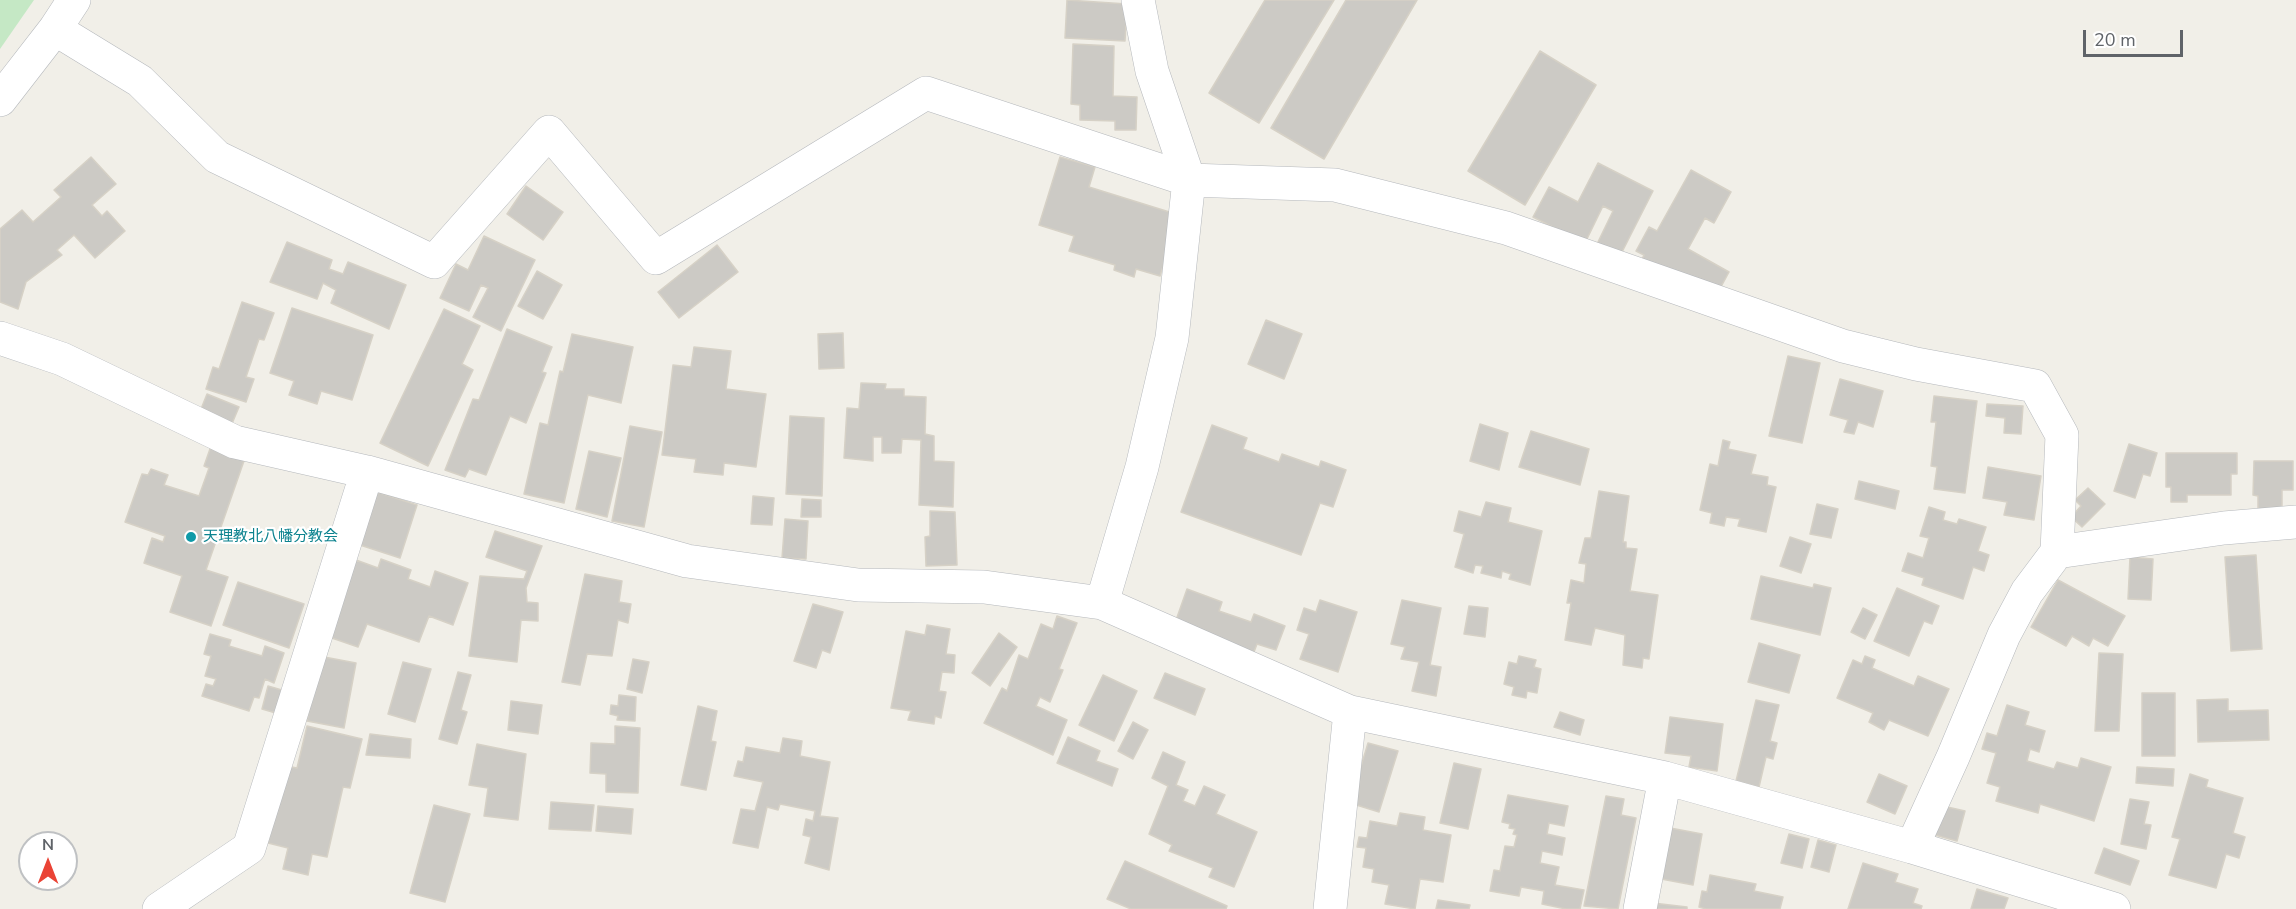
<!DOCTYPE html>
<meta charset="utf-8">
<style>
body{margin:0}
#map{position:relative;width:2296px;height:909px;overflow:hidden;background:#f1efe8;font-family:"Nunito Sans",sans-serif}
canvas{display:block}
.north{position:absolute;left:18px;top:831px;width:60px;height:60px;box-sizing:border-box;background:#fff;border:2px solid #bfc1c3;border-radius:50%;rotate:0deg;font-size:16px;font-weight:700;line-height:24px;text-align:center;color:#5f6368}
.north::after{content:'';display:block;margin:auto;width:21px;height:27px;background:#ea4335;clip-path:polygon(50% 0,100% 100%,50% 72%,0 100%)}
.scale{position:absolute;left:2083px;top:30px;width:100px;height:27px;box-sizing:border-box;border:3px solid #5f6368;border-top:0;padding-left:8px;font-size:18px;line-height:21px;white-space:nowrap;color:#5f6368;-webkit-text-stroke:4px #fff;paint-order:stroke}
</style>
<div id="map">
<canvas width="2296" height="909"></canvas>
<div class="north">N</div>
<div class="scale">20 m</div>
</div>
<script>
const ctx = document.querySelector('canvas').getContext('2d');
ctx.lineJoin = 'round';
function paint(path, color) { ctx.fillStyle = color; ctx.fill(path, 'evenodd'); }
function trace(path, color, width, dash) { ctx.strokeStyle = color; ctx.lineWidth = width; ctx.lineCap = dash ? 'butt' : 'round'; ctx.setLineDash(dash || []); ctx.stroke(path); }
function drawText(font, color, halo, rows, align = 'center') {
  ctx.font = font + ' "Nunito Sans","Noto Sans JP",sans-serif'; ctx.lineWidth = 4.5; ctx.setLineDash([]); ctx.textBaseline = 'middle'; ctx.strokeStyle = halo; ctx.fillStyle = color; for (const [text, x, y, turn = 0] of rows) {
    ctx.save(); ctx.translate(x, y); ctx.rotate((+turn || 0) * Math.PI / 180); ctx.textAlign = isNaN(turn) ? turn : align; if (halo) ctx.strokeText(text, 0, 0); ctx.fillText(text, 0, 0); ctx.restore();
  }
}
paint(new Path2D(`
 M 0,0 L 34,0 L 0,49 Z`), '#c5e8c5');
const building = new Path2D(`
 M 1067,0 L 1127,4 L 1125,41 L 1065,38 Z
 M 1265,0 L 1334,0 L 1259,123 L 1209,93 Z
 M 1346,0 L 1417,0 L 1324,159 L 1271,128 Z
 M 1073,44 L 1114,46 L 1113,96 L 1137,97 L 1136,130 L 1115,130 L 1115,121 L 1080,120 L 1080,105 L 1071,104 Z
 M 1540,51 L 1596,85 L 1525,205 L 1468,171 Z
 M 91,157 L 116,184 L 92,205 L 102,216 L 107,211 L 125,231 L 95,258 L 74,235 L 57,250 L 62,255 L 26,282 L 18,309 L 0,302 L 0,229 L 22,210 L 33,222 L 61,197 L 54,190 Z
 M 1060,157 L 1095,167 L 1089,187 L 1179,215 L 1160,276 L 1136,269 L 1134,277 L 1114,270 L 1115,265 L 1069,251 L 1074,236 L 1039,225 Z
 M 1598,163 L 1653,191 L 1619,258 L 1596,246 L 1613,211 L 1603,206 L 1585,243 L 1533,217 L 1549,187 L 1578,202 Z
 M 1691,170 L 1731,192 L 1714,223 L 1705,218 L 1688,249 L 1729,272 L 1715,298 L 1642,259 L 1644,255 L 1636,251 L 1649,227 L 1657,231 Z
 M 526,186 L 563,212 L 543,240 L 507,214 Z
 M 484,236 L 535,260 L 501,331 L 473,317 L 488,288 L 481,285 L 469,311 L 440,298 L 456,264 L 468,270 Z
 M 287,242 L 332,260 L 329,269 L 343,274 L 348,262 L 406,285 L 389,329 L 331,303 L 336,290 L 323,283 L 317,299 L 270,282 Z
 M 717,245 L 738,272 L 679,318 L 658,292 Z
 M 537,271 L 562,285 L 543,319 L 518,306 Z
 M 242,302 L 274,313 L 264,340 L 259,339 L 246,377 L 254,379 L 246,402 L 206,389 L 213,367 L 219,369 Z
 M 292,308 L 373,335 L 352,400 L 321,391 L 317,404 L 289,395 L 294,381 L 270,373 Z
 M 444,309 L 480,326 L 462,364 L 473,370 L 428,466 L 380,443 Z
 M 1266,320 L 1302,334 L 1284,379 L 1248,364 Z
 M 507,329 L 552,347 L 542,372 L 546,373 L 526,423 L 510,416 L 486,475 L 469,469 L 465,477 L 445,470 L 473,399 L 479,400 Z
 M 843,333 L 844,368 L 819,369 L 818,334 Z
 M 572,334 L 633,347 L 621,403 L 588,395 L 564,503 L 524,494 L 540,423 L 548,425 L 560,371 L 563,372 Z
 M 694,347 L 731,351 L 726,389 L 766,394 L 756,467 L 724,463 L 723,475 L 694,472 L 696,459 L 662,455 L 673,365 L 691,367 Z
 M 1788,356 L 1820,363 L 1802,443 L 1769,436 Z
 M 1840,379 L 1883,391 L 1873,427 L 1858,422 L 1854,434 L 1844,432 L 1848,420 L 1830,415 Z
 M 861,383 L 886,384 L 885,389 L 904,389 L 904,396 L 926,397 L 925,434 L 934,436 L 934,461 L 954,462 L 953,507 L 919,505 L 921,440 L 902,439 L 901,453 L 882,453 L 882,437 L 873,437 L 873,461 L 844,458 L 847,408 L 859,409 Z
 M 207,394 L 239,407 L 231,426 L 199,414 Z
 M 1934,396 L 1977,401 L 1965,493 L 1934,489 L 1937,467 L 1931,466 L 1936,422 L 1931,422 Z
 M 1987,404 L 2023,406 L 2021,434 L 2004,433 L 2005,418 L 1986,416 Z
 M 790,416 L 824,418 L 822,496 L 786,494 Z
 M 1480,424 L 1508,433 L 1499,470 L 1470,461 Z
 M 1212,425 L 1247,438 L 1243,449 L 1279,462 L 1282,454 L 1319,467 L 1321,461 L 1346,470 L 1333,507 L 1320,503 L 1301,555 L 1181,512 Z
 M 630,426 L 662,432 L 644,527 L 612,521 Z
 M 1531,431 L 1589,449 L 1580,485 L 1519,467 Z
 M 1723,440 L 1730,442 L 1728,449 L 1756,455 L 1751,474 L 1768,477 L 1767,485 L 1776,487 L 1766,532 L 1738,526 L 1740,519 L 1726,517 L 1724,526 L 1710,523 L 1712,513 L 1700,510 L 1710,464 L 1718,466 Z
 M 2129,444 L 2157,453 L 2150,476 L 2143,474 L 2135,498 L 2114,491 Z
 M 211,446 L 245,458 L 206,570 L 228,577 L 211,626 L 170,612 L 182,576 L 144,563 L 152,538 L 163,542 L 165,536 L 125,522 L 142,474 L 148,475 L 151,469 L 168,475 L 164,485 L 199,496 L 209,468 L 204,466 Z
 M 589,451 L 621,458 L 607,517 L 576,509 Z
 M 2166,453 L 2237,453 L 2237,474 L 2231,474 L 2231,495 L 2187,495 L 2187,502 L 2171,502 L 2171,487 L 2166,487 Z
 M 2254,461 L 2293,461 L 2293,490 L 2282,490 L 2282,512 L 2258,511 L 2258,496 L 2253,495 Z
 M 1988,467 L 2041,476 L 2034,520 L 2004,515 L 2007,502 L 1983,498 Z
 M 1859,481 L 1899,491 L 1895,509 L 1855,499 Z
 M 2088,488 L 2105,504 L 2082,527 L 2071,517 L 2081,506 L 2075,500 Z
 M 1599,491 L 1629,496 L 1623,542 L 1626,542 L 1626,548 L 1637,549 L 1630,591 L 1658,595 L 1649,659 L 1643,658 L 1642,668 L 1623,665 L 1625,635 L 1595,628 L 1591,645 L 1565,640 L 1571,603 L 1567,603 L 1571,580 L 1584,583 L 1586,564 L 1579,563 L 1585,538 L 1591,538 Z
 M 377,492 L 417,505 L 400,558 L 360,545 Z
 M 753,496 L 774,498 L 772,525 L 751,524 Z
 M 802,499 L 821,500 L 821,517 L 801,517 Z
 M 1486,502 L 1511,508 L 1508,522 L 1542,531 L 1530,585 L 1509,579 L 1511,574 L 1502,571 L 1501,578 L 1481,573 L 1483,566 L 1475,565 L 1473,573 L 1455,567 L 1464,534 L 1454,531 L 1459,511 L 1481,517 Z
 M 1817,504 L 1838,509 L 1831,538 L 1810,534 Z
 M 1929,507 L 1945,512 L 1943,520 L 1957,524 L 1959,519 L 1986,527 L 1978,551 L 1989,555 L 1984,571 L 1973,567 L 1963,599 L 1922,585 L 1924,578 L 1902,571 L 1908,553 L 1923,558 L 1929,538 L 1920,536 Z
 M 930,511 L 955,512 L 957,565 L 926,566 L 925,537 L 930,536 Z
 M 785,519 L 808,521 L 806,559 L 782,558 Z
 M 495,531 L 542,546 L 526,588 L 527,602 L 538,603 L 538,621 L 521,620 L 517,662 L 469,656 L 480,576 L 524,579 L 527,571 L 486,557 Z
 M 1790,537 L 1811,544 L 1801,573 L 1780,566 Z
 M 2256,555 L 2262,649 L 2231,651 L 2225,557 Z
 M 2130,557 L 2153,559 L 2151,600 L 2128,599 Z
 M 381,559 L 411,570 L 408,579 L 430,587 L 435,571 L 468,583 L 453,625 L 429,616 L 419,642 L 367,624 L 358,647 L 329,637 L 356,560 L 378,568 Z
 M 585,574 L 622,581 L 619,602 L 631,604 L 628,623 L 618,620 L 612,656 L 587,654 L 580,685 L 562,682 Z
 M 1761,576 L 1813,588 L 1814,584 L 1831,588 L 1820,635 L 1751,619 Z
 M 2058,580 L 2125,616 L 2108,646 L 2093,638 L 2089,646 L 2072,636 L 2066,646 L 2031,627 Z
 M 238,582 L 304,604 L 289,648 L 223,625 Z
 M 1897,588 L 1939,606 L 1932,624 L 1924,621 L 1909,656 L 1874,641 Z
 M 1187,589 L 1222,602 L 1219,611 L 1251,622 L 1254,614 L 1285,626 L 1276,650 L 1257,644 L 1254,652 L 1175,623 Z
 M 1320,600 L 1357,612 L 1338,672 L 1300,659 L 1309,634 L 1297,630 L 1304,608 L 1316,612 Z
 M 1402,600 L 1441,608 L 1430,665 L 1441,667 L 1436,696 L 1412,691 L 1419,662 L 1401,659 L 1405,647 L 1391,644 Z
 M 813,604 L 843,612 L 830,653 L 822,650 L 816,668 L 794,661 Z
 M 1469,606 L 1488,608 L 1485,637 L 1464,634 Z
 M 1863,608 L 1877,615 L 1865,639 L 1851,632 Z
 M 1057,616 L 1077,623 L 1059,669 L 1063,670 L 1050,702 L 1040,697 L 1036,706 L 1067,720 L 1053,755 L 984,723 L 1002,688 L 1007,691 L 1019,655 L 1028,659 L 1041,624 L 1053,629 Z
 M 927,625 L 950,629 L 946,654 L 955,655 L 954,673 L 942,672 L 939,691 L 946,692 L 941,718 L 935,716 L 934,724 L 908,720 L 911,711 L 891,708 L 906,631 L 925,635 Z
 M 999,633 L 1017,647 L 990,686 L 972,673 Z
 M 210,634 L 231,640 L 229,646 L 262,656 L 265,646 L 284,653 L 274,683 L 265,679 L 259,698 L 254,697 L 249,711 L 202,696 L 206,684 L 213,686 L 216,679 L 205,676 L 211,656 L 204,654 Z
 M 1759,643 L 1800,655 L 1789,693 L 1748,682 Z
 M 2099,653 L 2123,654 L 2119,731 L 2095,731 Z
 M 319,656 L 356,663 L 344,728 L 307,721 Z
 M 1519,656 L 1536,660 L 1534,667 L 1541,669 L 1537,693 L 1527,691 L 1526,698 L 1512,695 L 1514,687 L 1504,684 L 1509,662 L 1517,664 Z
 M 1865,656 L 1875,660 L 1872,668 L 1914,686 L 1918,676 L 1949,689 L 1928,736 L 1889,720 L 1884,730 L 1869,722 L 1873,713 L 1837,698 L 1853,660 L 1862,664 Z
 M 633,659 L 649,662 L 642,693 L 627,689 Z
 M 403,662 L 431,669 L 415,722 L 388,714 Z
 M 458,672 L 471,675 L 461,710 L 467,712 L 457,744 L 439,739 Z
 M 1165,673 L 1205,689 L 1195,715 L 1154,698 Z
 M 1103,675 L 1137,691 L 1114,741 L 1079,725 Z
 M 268,686 L 292,693 L 286,716 L 262,709 Z
 M 2142,693 L 2175,693 L 2175,756 L 2142,756 Z
 M 619,695 L 636,697 L 635,721 L 617,720 L 618,716 L 610,714 L 611,705 L 618,706 Z
 M 2228,699 L 2228,711 L 2268,710 L 2269,740 L 2198,742 L 2197,700 Z
 M 1756,700 L 1779,705 L 1770,741 L 1777,743 L 1773,759 L 1766,757 L 1759,787 L 1736,781 Z
 M 511,701 L 542,705 L 538,734 L 508,730 Z
 M 2007,705 L 2029,712 L 2025,725 L 2045,731 L 2039,752 L 2030,749 L 2027,761 L 2054,769 L 2057,762 L 2078,768 L 2081,758 L 2111,767 L 2094,821 L 2040,804 L 2038,813 L 1996,801 L 2000,787 L 1987,783 L 1996,753 L 1982,749 L 1987,733 L 1997,736 Z
 M 698,706 L 717,711 L 711,741 L 716,742 L 706,790 L 681,785 Z
 M 1560,712 L 1584,720 L 1580,735 L 1554,727 Z
 M 1670,717 L 1723,724 L 1717,771 L 1689,767 L 1691,756 L 1665,753 Z
 M 1133,722 L 1148,730 L 1133,759 L 1118,751 Z
 M 307,726 L 362,739 L 350,788 L 343,787 L 327,857 L 312,854 L 308,875 L 283,869 L 288,848 L 268,843 L 286,766 L 297,768 Z
 M 615,726 L 640,728 L 638,793 L 606,792 L 606,774 L 590,773 L 591,743 L 615,744 Z
 M 370,734 L 411,739 L 410,758 L 366,755 Z
 M 1068,737 L 1100,751 L 1096,761 L 1118,769 L 1112,786 L 1057,763 Z
 M 783,738 L 802,741 L 800,756 L 830,762 L 820,816 L 838,818 L 829,870 L 805,863 L 811,837 L 803,835 L 806,819 L 813,821 L 815,811 L 780,804 L 778,810 L 767,807 L 758,848 L 733,843 L 741,809 L 755,811 L 763,782 L 734,776 L 738,761 L 743,762 L 746,747 L 780,753 Z
 M 1368,743 L 1398,751 L 1379,812 L 1350,803 Z
 M 477,744 L 526,754 L 518,820 L 484,816 L 488,788 L 469,785 Z
 M 1163,752 L 1185,762 L 1176,785 L 1188,790 L 1183,801 L 1195,806 L 1204,786 L 1225,795 L 1216,814 L 1257,832 L 1234,887 L 1209,877 L 1213,868 L 1169,851 L 1172,845 L 1149,834 L 1168,786 L 1152,778 Z
 M 1454,763 L 1481,769 L 1468,829 L 1440,823 Z
 M 2137,767 L 2174,769 L 2173,786 L 2136,783 Z
 M 1879,774 L 1907,786 L 1895,814 L 1867,802 Z
 M 2190,774 L 2208,780 L 2206,787 L 2243,798 L 2233,833 L 2245,837 L 2239,858 L 2226,854 L 2216,888 L 2169,875 L 2180,839 L 2172,837 Z
 M 1508,795 L 1568,806 L 1564,826 L 1549,823 L 1547,834 L 1565,838 L 1562,855 L 1542,851 L 1540,863 L 1559,867 L 1555,885 L 1584,890 L 1580,909 L 1566,909 L 1542,904 L 1544,891 L 1521,887 L 1519,896 L 1490,891 L 1494,870 L 1500,871 L 1505,846 L 1514,847 L 1517,835 L 1513,834 L 1515,829 L 1509,828 L 1510,824 L 1502,822 Z
 M 1606,796 L 1624,799 L 1621,815 L 1636,818 L 1618,909 L 1584,906 Z
 M 2130,799 L 2149,802 L 2144,824 L 2151,825 L 2146,849 L 2121,844 Z
 M 551,802 L 594,805 L 591,831 L 549,829 Z
 M 434,805 L 470,814 L 445,902 L 410,893 Z
 M 598,806 L 633,809 L 631,834 L 596,831 Z
 M 1943,806 L 1965,811 L 1957,841 L 1935,835 Z
 M 1400,813 L 1425,817 L 1423,830 L 1451,835 L 1443,882 L 1420,879 L 1415,909 L 1385,904 L 1389,885 L 1372,882 L 1374,869 L 1363,867 L 1366,848 L 1357,847 L 1359,837 L 1367,838 L 1370,821 L 1397,826 Z
 M 1665,827 L 1702,834 L 1693,885 L 1656,878 Z
 M 1789,834 L 1809,839 L 1802,868 L 1781,863 Z
 M 1818,840 L 1836,845 L 1829,872 L 1811,867 Z
 M 2104,848 L 2139,861 L 2130,885 L 2095,873 Z
 M 1125,861 L 1227,906 L 1226,909 L 1131,909 L 1107,899 Z
 M 1863,863 L 1898,874 L 1895,882 L 1918,889 L 1913,903 L 1922,906 L 1921,909 L 1848,909 Z
 M 1710,875 L 1756,884 L 1754,891 L 1783,897 L 1780,909 L 1706,909 L 1699,907 L 1702,891 L 1707,892 Z
 M 1977,889 L 2008,898 L 2004,909 L 1971,909 Z
 M 1438,900 L 1470,905 L 1469,909 L 1436,909 Z
 M 1653,903 L 1687,907 L 1687,909 L 1652,909 Z`);
paint(building, '#cccac5');
trace(building, '#d6d1c6', 1.5);
const minor = new Path2D(`
 M 55,29 L 140,81 L 217,157 L 434,262 L 549,132 L 656,258 L 926,93 L 1189,180 L 1335,185 L 1506,228 L 1843,346 L 1916,364 L 2035,386 L 2062,435 L 2057,552
 M 0,100 L 55,29 L 74,0
 M 0,338 L 62,359 L 235,442 L 367,472 L 687,561 L 858,585 L 984,587 L 1102,603 L 1350,712 L 1665,778 L 1912,847 L 2114,909
 M 1102,603 L 1142,467 L 1172,338 L 1189,180 L 1152,71 L 1138,0
 M 1912,847 L 1953,757 L 2004,635 L 2027,592 L 2057,552 L 2224,528 L 2296,522
 M 159,909 L 249,848 L 367,472
 M 1330,909 L 1350,712
 M 1640,909 L 1665,778`);
trace(minor, '#b5b8bc', 34);
trace(minor, '#fff', 33);
for (const [x, y, r, color] of [
 [191,537,6,"#0f9aa8"]
]) { const dot = new Path2D(); dot.arc(x, y, r, 0, 2 * Math.PI); ctx.fillStyle = color; ctx.fill(dot); trace(dot, '#fff', 2); }
drawText('15px', '#0d838f', '#fff', [
 ["天理教北八幡分教会",203,537]
], 'left');
</script>
